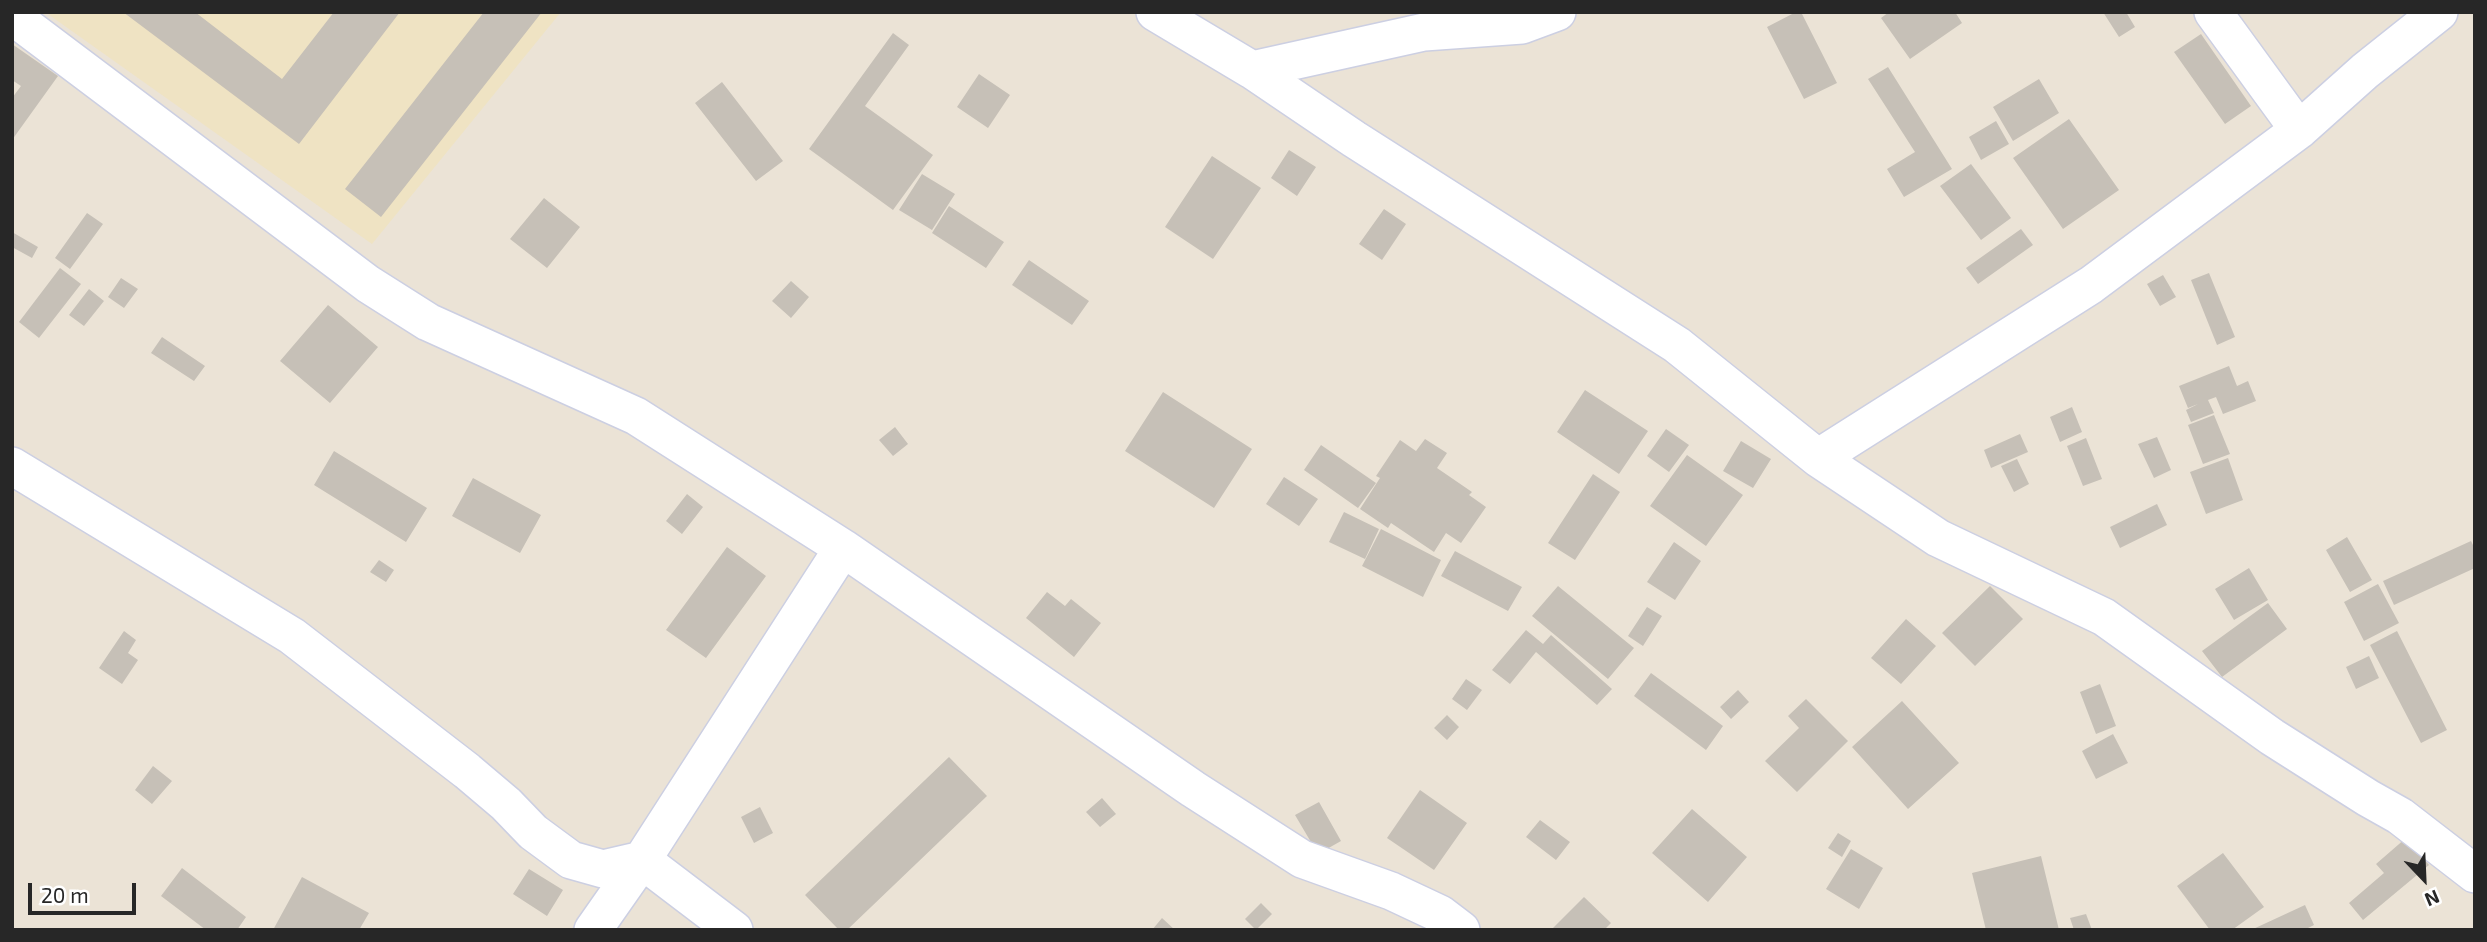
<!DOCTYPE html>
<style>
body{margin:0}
#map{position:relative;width:2487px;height:942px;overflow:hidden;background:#ebe3d6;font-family:"Exo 2",sans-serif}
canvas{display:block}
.frame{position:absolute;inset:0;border:14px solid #272727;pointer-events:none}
.north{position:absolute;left:2389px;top:844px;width:70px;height:70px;-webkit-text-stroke:5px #fff;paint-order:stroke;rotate:157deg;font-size:19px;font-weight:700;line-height:28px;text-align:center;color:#272727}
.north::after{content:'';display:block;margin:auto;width:24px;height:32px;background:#272727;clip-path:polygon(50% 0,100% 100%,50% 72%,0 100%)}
.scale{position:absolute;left:28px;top:883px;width:108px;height:32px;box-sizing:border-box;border:4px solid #272727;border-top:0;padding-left:9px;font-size:21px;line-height:24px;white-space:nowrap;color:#272727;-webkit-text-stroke:5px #fff;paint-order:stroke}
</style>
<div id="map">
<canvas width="2487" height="942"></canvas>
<div class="frame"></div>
<div class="north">N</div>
<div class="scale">20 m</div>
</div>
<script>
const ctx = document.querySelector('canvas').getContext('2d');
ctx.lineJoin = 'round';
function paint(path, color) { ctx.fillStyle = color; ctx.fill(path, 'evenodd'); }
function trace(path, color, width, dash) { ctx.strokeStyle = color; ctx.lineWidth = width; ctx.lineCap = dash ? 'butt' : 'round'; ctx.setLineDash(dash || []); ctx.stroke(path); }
paint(new Path2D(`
 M 45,12 L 561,12 L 372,244 Z`), '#efe3c3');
paint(new Path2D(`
 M 123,12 L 195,12 L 282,79 L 334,12 L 400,12 L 299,144 Z
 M 484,12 L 542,12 L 381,217 L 345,189 Z
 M 1796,12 L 1801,12 L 1837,83 L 1804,99 L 1767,27 Z
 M 1889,12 L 1955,12 L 1962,23 L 1910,59 L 1881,18 Z
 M 2103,12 L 2126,12 L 2135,27 L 2119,37 Z
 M 893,33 L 909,45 L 865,106 L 933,155 L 893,210 L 809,149 Z
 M 2201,34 L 2251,106 L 2225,124 L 2174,52 Z
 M 12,44 L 58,76 L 12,140 L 12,98 L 21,86 L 12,80 Z
 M 1888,67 L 1952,169 L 1904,197 L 1887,169 L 1915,152 L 1868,79 Z
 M 979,74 L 1010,95 L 988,128 L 957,107 Z
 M 2039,79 L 2059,113 L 2013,141 L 1993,107 Z
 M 722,82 L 783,161 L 756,181 L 695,103 Z
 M 2069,119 L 2119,190 L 2063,229 L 2013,158 Z
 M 1996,121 L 2009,144 L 1981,160 L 1969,137 Z
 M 1289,150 L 1316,167 L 1297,196 L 1271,178 Z
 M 1212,156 L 1261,188 L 1213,259 L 1165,227 Z
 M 1971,164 L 2011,218 L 1981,240 L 1940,186 Z
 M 922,174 L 955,194 L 932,230 L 899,210 Z
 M 544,198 L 580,227 L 547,268 L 510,239 Z
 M 949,206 L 1004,242 L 986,268 L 932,233 Z
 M 1384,209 L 1406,224 L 1382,260 L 1359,244 Z
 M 87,213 L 103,224 L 70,269 L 55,258 Z
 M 2021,229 L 2033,245 L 1978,284 L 1966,268 Z
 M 12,232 L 38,247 L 32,258 L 12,247 Z
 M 1029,260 L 1089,301 L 1072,325 L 1012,285 Z
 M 60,268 L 81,284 L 39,338 L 19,322 Z
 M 2209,273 L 2235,337 L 2217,345 L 2191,280 Z
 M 2163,275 L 2176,297 L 2160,306 L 2147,284 Z
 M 121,278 L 138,289 L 124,308 L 108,297 Z
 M 791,281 L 809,297 L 791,318 L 772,301 Z
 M 89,289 L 104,301 L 84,326 L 69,315 Z
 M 328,305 L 378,347 L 330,403 L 280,361 Z
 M 162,337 L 205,366 L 194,381 L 151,353 Z
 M 2229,366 L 2237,386 L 2248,381 L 2256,401 L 2223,414 L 2216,397 L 2208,400 L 2214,413 L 2191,422 L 2186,410 L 2198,404 L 2188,408 L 2179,386 Z
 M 1585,390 L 1648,431 L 1619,474 L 1557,432 Z
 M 1163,392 L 1252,449 L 1214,508 L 1125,451 Z
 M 2072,407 L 2082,432 L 2060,442 L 2050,417 Z
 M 2214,415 L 2230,454 L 2203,464 L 2188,425 Z
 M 895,427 L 908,444 L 893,456 L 879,440 Z
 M 1666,429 L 1689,445 L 1669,472 L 1647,456 Z
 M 2020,434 L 2028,452 L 1991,468 L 1984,450 Z
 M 2157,437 L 2171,470 L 2154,478 L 2138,444 Z
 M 2086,438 L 2102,479 L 2083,486 L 2067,446 Z
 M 1425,439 L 1447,453 L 1437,468 L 1472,492 L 1469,495 L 1486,507 L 1461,543 L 1446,533 L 1434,552 L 1391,523 L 1388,528 L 1360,509 L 1380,478 L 1376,476 L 1400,440 L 1416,451 Z
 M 1741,441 L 1771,459 L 1753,488 L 1723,471 Z
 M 1321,445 L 1376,483 L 1358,508 L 1304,470 Z
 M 334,451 L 427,508 L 406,542 L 314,485 Z
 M 1687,455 L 1743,495 L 1706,546 L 1650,506 Z
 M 2228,458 L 2243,500 L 2206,514 L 2190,472 Z
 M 2017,459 L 2029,484 L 2014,492 L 2001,466 Z
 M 1593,474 L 1620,492 L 1575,560 L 1548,543 Z
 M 1284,477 L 1318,499 L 1299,526 L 1266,504 Z
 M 473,478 L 541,515 L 520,553 L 452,516 Z
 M 687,494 L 703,507 L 682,534 L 666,521 Z
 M 2157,504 L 2167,525 L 2120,548 L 2110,527 Z
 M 1344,512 L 1379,529 L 1365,559 L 1329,542 Z
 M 1381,529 L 1441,560 L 1423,597 L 1362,566 Z
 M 2347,537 L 2372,580 L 2350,592 L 2326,550 Z
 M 2471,541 L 2475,549 L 2475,568 L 2394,605 L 2383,581 Z
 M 1674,542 L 1701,561 L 1675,600 L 1647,582 Z
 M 727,547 L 766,576 L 706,658 L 666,630 Z
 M 1455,551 L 1522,587 L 1508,611 L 1441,576 Z
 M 379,560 L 394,570 L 386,582 L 370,572 Z
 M 2249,568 L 2268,600 L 2234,620 L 2215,589 Z
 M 2378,584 L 2399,623 L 2364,641 L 2344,602 Z
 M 1558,586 L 1634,648 L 1608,679 L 1532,616 Z
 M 1990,586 L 2023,619 L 1975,666 L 1942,633 Z
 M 1047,592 L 1065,606 L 1071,599 L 1101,623 L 1074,657 L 1026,618 Z
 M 2268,603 L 2287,629 L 2222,677 L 2202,651 Z
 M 1647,607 L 1662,616 L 1643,646 L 1628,636 Z
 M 1906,619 L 1936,646 L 1901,684 L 1871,658 Z
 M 1526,630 L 1543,644 L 1551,635 L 1612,689 L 1597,705 L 1536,652 L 1510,684 L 1492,670 Z
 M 124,631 L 136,640 L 128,653 L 138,660 L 122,684 L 99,668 Z
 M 2397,631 L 2447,730 L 2421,743 L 2370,645 Z
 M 2369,656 L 2379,678 L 2356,689 L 2346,667 Z
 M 1651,673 L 1723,726 L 1706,750 L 1634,696 Z
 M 1466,679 L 1482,690 L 1467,710 L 1452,699 Z
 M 2100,684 L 2116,726 L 2096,734 L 2080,692 Z
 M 1738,690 L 1749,702 L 1731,719 L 1720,707 Z
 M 1806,699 L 1848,741 L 1797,792 L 1765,761 L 1799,728 L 1788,716 Z
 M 1902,701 L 1959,763 L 1908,809 L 1852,747 Z
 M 1447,715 L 1459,727 L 1447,740 L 1434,728 Z
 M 2113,734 L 2128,763 L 2096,779 L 2082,751 Z
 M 949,757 L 987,796 L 847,930 L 839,930 L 805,895 Z
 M 153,766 L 172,781 L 152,804 L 135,790 Z
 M 1420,790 L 1467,823 L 1434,870 L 1387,838 Z
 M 1102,798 L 1116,814 L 1100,827 L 1086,812 Z
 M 1319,802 L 1341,841 L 1318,854 L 1295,815 Z
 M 760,807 L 773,833 L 754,843 L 741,817 Z
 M 1692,809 L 1747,857 L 1708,902 L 1652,853 Z
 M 1540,820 L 1570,842 L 1556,860 L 1526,837 Z
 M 1838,833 L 1851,841 L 1842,857 L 1828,848 Z
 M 2406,838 L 2429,865 L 2363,920 L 2349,903 L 2384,873 L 2376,864 Z
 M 1851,849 L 1883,868 L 1859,909 L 1826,889 Z
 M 2223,853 L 2264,907 L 2232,930 L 2210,930 L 2177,886 Z
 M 2041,856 L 2059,930 L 1986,930 L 1972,873 Z
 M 182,868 L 246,917 L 237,930 L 206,930 L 161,896 Z
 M 529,869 L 563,890 L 547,916 L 513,894 Z
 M 302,877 L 369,913 L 359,930 L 273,930 Z
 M 1584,897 L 1611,923 L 1604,930 L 1551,930 Z
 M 1261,903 L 1272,914 L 1256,930 L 1245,919 Z
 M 2305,905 L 2314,925 L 2304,930 L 2251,930 Z
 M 2086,914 L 2092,930 L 2074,930 L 2070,918 Z
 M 1162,918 L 1175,930 L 1152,930 Z`), '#c6c0b7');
const minor = new Path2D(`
 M 1155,12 L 1252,70 L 1354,139 L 1677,345 L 1818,458 L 1938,538 L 2104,617 L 2272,737 L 2368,798 L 2400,816 L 2475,874
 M 2213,12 L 2299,130
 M 12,16 L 368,284 L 428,322 L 636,416 L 843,548 L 1193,789 L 1302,859 L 1391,891 L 1440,914 L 1461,930
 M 1252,70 L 1424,32 L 1522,25 L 1557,12
 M 1818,458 L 2091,285 L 2299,130 L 2365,71 L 2439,12
 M 12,466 L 292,636 L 467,771 L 506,804 L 533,832 L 571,860 L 603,869 L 642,860 L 734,930
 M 593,930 L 642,860 L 843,548`);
trace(minor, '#cccfe2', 40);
trace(minor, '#fff', 37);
</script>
